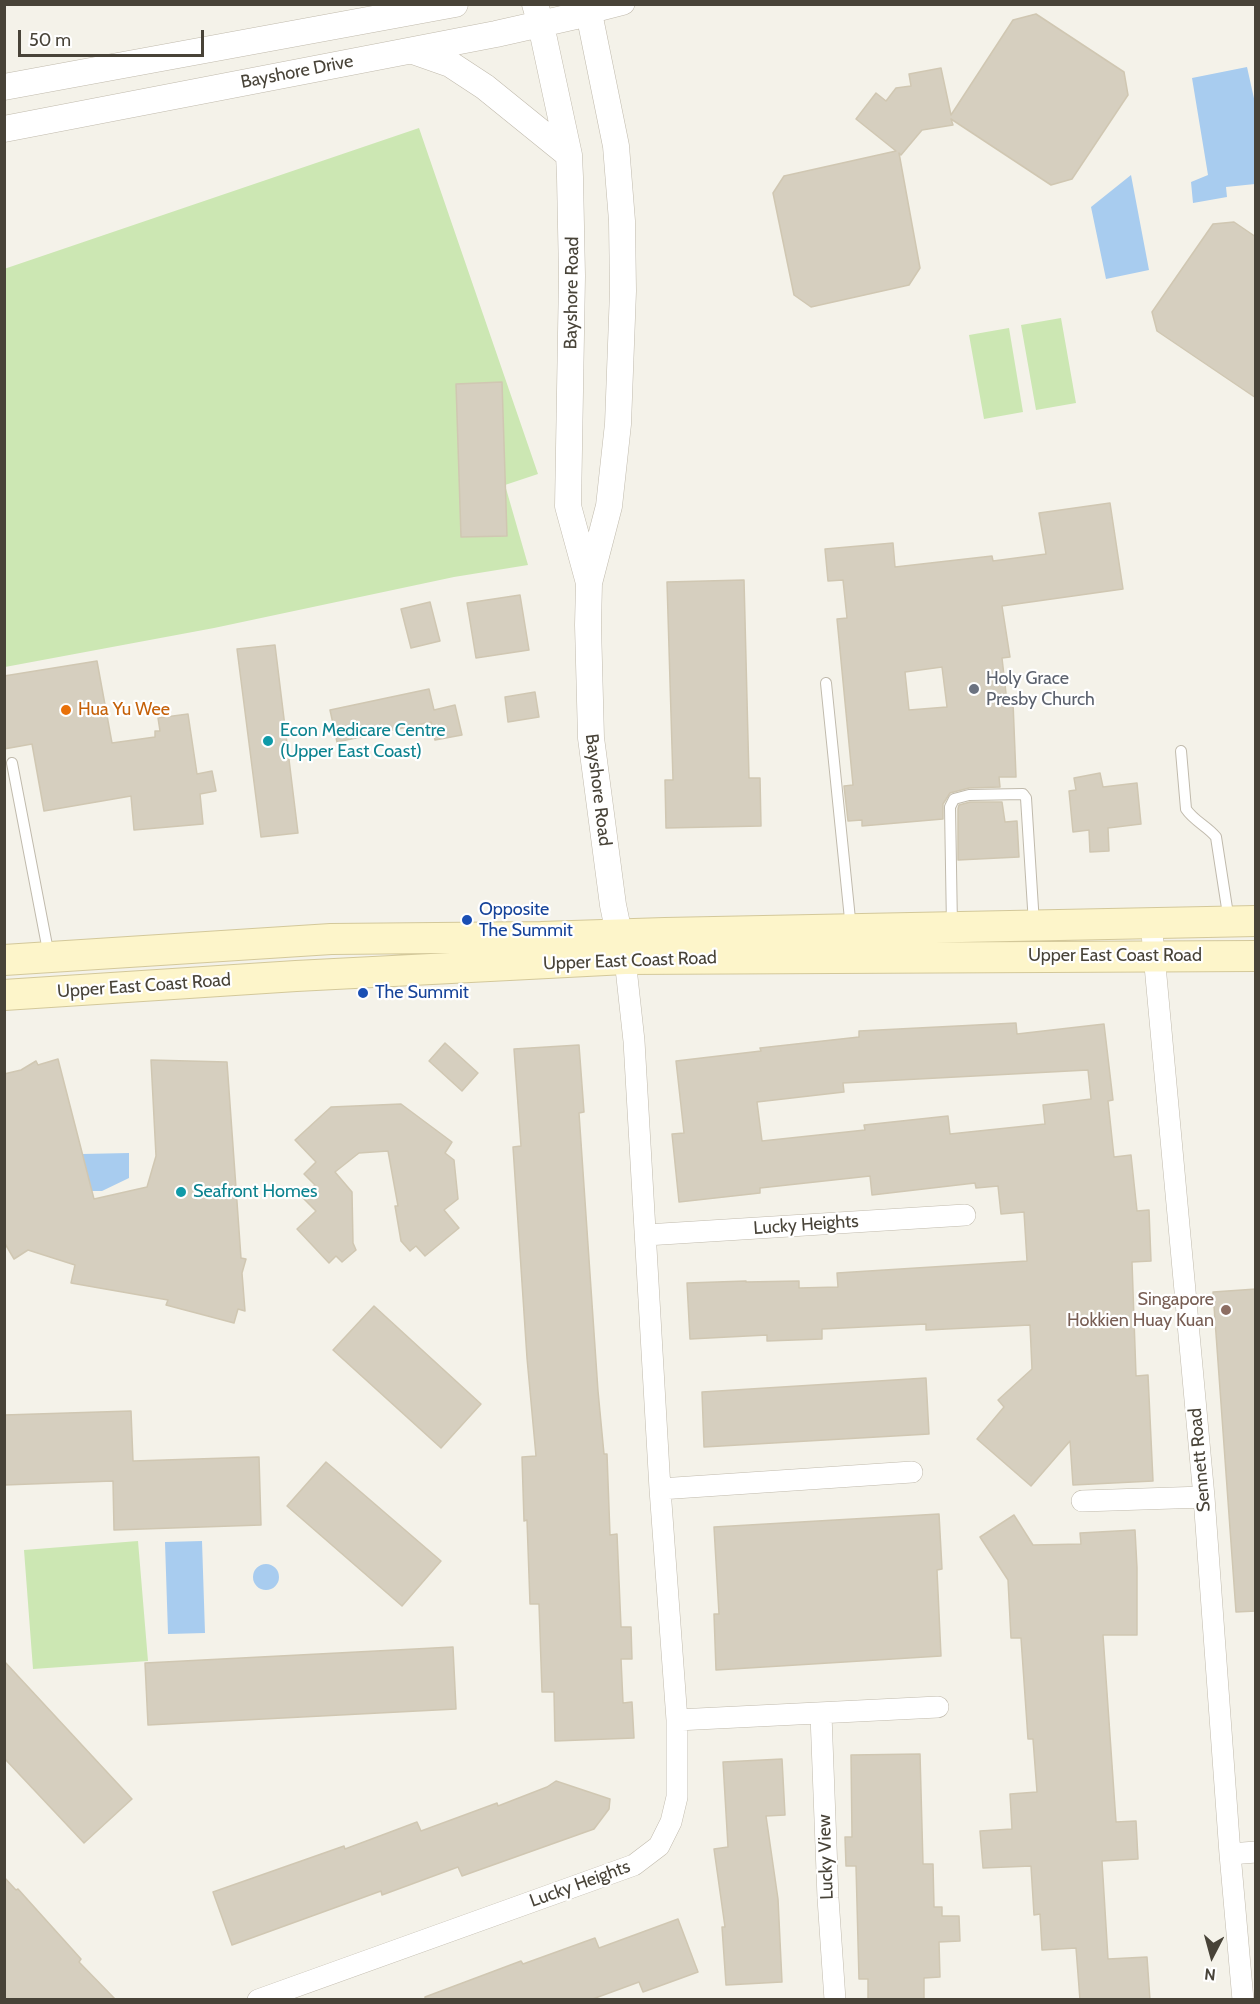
<!DOCTYPE html>
<style>
body{margin:0}
#map{position:relative;width:1260px;height:2004px;overflow:hidden;background:#f4f2e9;font-family:Cabin,sans-serif}
canvas{display:block}
.frame{position:absolute;inset:0;border:6px solid #484338;pointer-events:none}
.north{position:absolute;left:1182px;top:1926px;width:60px;height:60px;-webkit-text-stroke:4px #fff;paint-order:stroke;rotate:186deg;font-size:16px;font-weight:700;line-height:24px;text-align:center;color:#484338}
.north::after{content:'';display:block;margin:auto;width:21px;height:27px;background:#484338;clip-path:polygon(50% 0,100% 100%,50% 72%,0 100%)}
.scale{position:absolute;left:18px;top:30px;width:186px;height:27px;box-sizing:border-box;border:3px solid #484338;border-top:0;padding-left:8px;font-size:18px;line-height:21px;white-space:nowrap;color:#484338;-webkit-text-stroke:4px #fff;paint-order:stroke}
</style>
<div id="map">
<canvas width="1260" height="2004"></canvas>
<div class="frame"></div>
<div class="north">N</div>
<div class="scale">50 m</div>
</div>
<script>
const ctx = document.querySelector('canvas').getContext('2d');
ctx.lineJoin = 'round';
function paint(path, color) { ctx.fillStyle = color; ctx.fill(path, 'evenodd'); }
function trace(path, color, width, dash) { ctx.strokeStyle = color; ctx.lineWidth = width; ctx.lineCap = dash ? 'butt' : 'round'; ctx.setLineDash(dash || []); ctx.stroke(path); }
function drawText(font, color, halo, rows, align = 'center') {
  ctx.font = font + ' Cabin,sans-serif'; ctx.lineWidth = 4.5; ctx.setLineDash([]); ctx.textBaseline = 'middle'; ctx.strokeStyle = halo; ctx.fillStyle = color; for (const [text, x, y, turn = 0] of rows) {
    ctx.save(); ctx.translate(x, y); ctx.rotate((+turn || 0) * Math.PI / 180); ctx.textAlign = isNaN(turn) ? turn : align; if (halo) ctx.strokeText(text, 0, 0); ctx.fillText(text, 0, 0); ctx.restore();
  }
}
paint(new Path2D(`
 M 419,128 L 538,474 L 505,485 L 528,565 L 454,577 L 214,628 L 5,667 L 4,269 Z
 M 1061,318 L 1076,403 L 1036,410 L 1021,325 Z
 M 1009,328 L 1023,412 L 984,419 L 969,335 Z
 M 138,1541 L 148,1661 L 33,1669 L 24,1550 Z`), '#cce7b3');
paint(new Path2D(`
 M 1247,67 L 1255,103 L 1255,184 L 1226,187 L 1227,197 L 1193,203 L 1191,182 L 1208,175 L 1192,78 Z
 M 1131,175 L 1149,270 L 1106,279 L 1091,207 Z
 M 129,1153 L 129,1178 L 102,1191 L 82,1191 L 82,1154 Z
 M 202,1541 L 205,1633 L 168,1634 L 165,1542 Z
 M253 1577a13 13 0 1 1 26 0a13 13 0 1 1-26 0Z`), '#a8ccef');
const building = new Path2D(`
 M 1036,14 L 1124,72 L 1128,95 L 1072,179 L 1051,185 L 951,119 L 953,125 L 922,130 L 901,155 L 899,153 L 920,268 L 909,285 L 811,307 L 794,295 L 773,193 L 784,176 L 896,151 L 856,119 L 876,93 L 886,101 L 896,88 L 911,86 L 909,74 L 941,68 L 951,115 L 1013,20 Z
 M 1234,222 L 1256,237 L 1256,398 L 1157,331 L 1152,312 L 1213,224 Z
 M 502,382 L 507,536 L 461,537 L 456,384 Z
 M 1110,503 L 1123,589 L 1002,606 L 1010,657 L 1002,658 L 1007,702 L 1013,702 L 1016,777 L 999,777 L 1000,787 L 969,788 L 950,793 L 943,804 L 943,819 L 862,826 L 862,820 L 848,821 L 844,786 L 853,785 L 837,619 L 847,618 L 843,580 L 828,581 L 825,549 L 893,543 L 895,567 L 992,556 L 993,561 L 1046,554 L 1039,513 ZM 942,667 L 947,707 L 909,710 L 905,672 Z
 M 744,580 L 749,778 L 760,778 L 761,826 L 666,828 L 665,780 L 673,780 L 667,582 Z
 M 520,595 L 529,650 L 476,658 L 467,603 Z
 M 430,602 L 440,641 L 411,648 L 401,609 Z
 M 275,645 L 298,833 L 261,837 L 237,649 Z
 M 97,661 L 112,743 L 155,737 L 155,731 L 160,731 L 158,718 L 188,714 L 197,774 L 212,771 L 216,791 L 200,794 L 203,824 L 134,830 L 131,796 L 44,811 L 32,744 L 4,749 L 4,676 Z
 M 429,689 L 434,710 L 455,705 L 462,735 L 435,740 L 431,722 L 337,742 L 330,710 Z
 M 535,692 L 539,717 L 508,722 L 505,697 Z
 M 1100,773 L 1103,787 L 1137,783 L 1141,824 L 1108,828 L 1109,851 L 1090,852 L 1089,830 L 1073,832 L 1069,791 L 1076,790 L 1074,778 Z
 M 970,802 L 1002,802 L 1005,822 L 1017,821 L 1019,857 L 958,860 L 958,809 L 959,805 Z
 M 1016,1023 L 1017,1034 L 1104,1024 L 1113,1100 L 1108,1101 L 1114,1157 L 1131,1155 L 1137,1211 L 1149,1210 L 1151,1261 L 1132,1262 L 1136,1376 L 1148,1375 L 1153,1481 L 1073,1485 L 1070,1441 L 1031,1486 L 977,1439 L 1004,1407 L 998,1400 L 1032,1369 L 1030,1325 L 926,1330 L 926,1324 L 822,1329 L 822,1339 L 767,1341 L 767,1335 L 690,1339 L 687,1283 L 746,1281 L 746,1282 L 799,1281 L 799,1288 L 838,1287 L 837,1273 L 1027,1261 L 1024,1212 L 1001,1214 L 998,1186 L 976,1188 L 975,1183 L 872,1195 L 870,1176 L 760,1188 L 760,1193 L 679,1202 L 672,1134 L 684,1133 L 676,1061 L 761,1051 L 760,1048 L 859,1037 L 859,1031 ZM 1088,1070 L 1091,1099 L 1043,1105 L 1045,1124 L 950,1134 L 948,1116 L 864,1125 L 865,1130 L 762,1141 L 757,1102 L 844,1092 L 843,1083 Z
 M 445,1043 L 478,1073 L 462,1091 L 429,1061 Z
 M 579,1045 L 584,1112 L 579,1113 L 598,1391 L 604,1454 L 607,1454 L 610,1535 L 617,1534 L 621,1627 L 631,1627 L 632,1659 L 621,1659 L 623,1703 L 632,1702 L 634,1738 L 555,1741 L 554,1692 L 542,1692 L 539,1604 L 530,1604 L 527,1520 L 524,1521 L 522,1457 L 536,1456 L 527,1358 L 513,1147 L 521,1146 L 514,1049 Z
 M 58,1059 L 94,1199 L 147,1187 L 156,1156 L 151,1060 L 227,1062 L 241,1258 L 246,1259 L 242,1273 L 245,1311 L 238,1309 L 234,1323 L 166,1305 L 168,1300 L 71,1283 L 75,1265 L 28,1250 L 14,1259 L 4,1242 L 4,1074 L 21,1070 L 36,1061 L 38,1065 Z
 M 401,1104 L 452,1142 L 445,1153 L 454,1160 L 458,1199 L 444,1210 L 459,1228 L 425,1256 L 416,1246 L 410,1251 L 401,1241 L 395,1206 L 398,1206 L 388,1151 L 359,1153 L 335,1172 L 352,1192 L 353,1243 L 356,1250 L 342,1262 L 336,1256 L 329,1263 L 297,1229 L 316,1211 L 302,1197 L 315,1185 L 304,1174 L 316,1162 L 295,1140 L 331,1107 Z
 M 1256,1289 L 1256,1611 L 1236,1612 L 1213,1292 Z
 M 374,1306 L 481,1404 L 441,1448 L 333,1350 Z
 M 926,1378 L 929,1434 L 704,1447 L 702,1392 Z
 M 131,1411 L 133,1461 L 259,1457 L 261,1525 L 114,1530 L 113,1481 L 4,1485 L 4,1415 Z
 M 326,1462 L 441,1561 L 402,1606 L 287,1506 Z
 M 939,1514 L 942,1569 L 937,1570 L 941,1656 L 716,1670 L 714,1614 L 719,1614 L 714,1527 Z
 M 1014,1515 L 1033,1545 L 1081,1544 L 1080,1533 L 1135,1530 L 1137,1568 L 1137,1635 L 1103,1635 L 1116,1822 L 1136,1821 L 1138,1859 L 1102,1861 L 1108,1959 L 1147,1957 L 1150,2000 L 1080,2000 L 1076,1948 L 1042,1950 L 1040,1914 L 1034,1915 L 1031,1866 L 983,1868 L 980,1831 L 1012,1829 L 1010,1794 L 1037,1792 L 1033,1739 L 1028,1739 L 1021,1638 L 1011,1638 L 1008,1580 L 980,1537 Z
 M 453,1647 L 456,1709 L 148,1725 L 145,1663 Z
 M 4,1661 L 132,1799 L 84,1843 L 4,1758 Z
 M 920,1754 L 923,1864 L 933,1864 L 934,1907 L 942,1907 L 942,1916 L 959,1916 L 960,1941 L 939,1942 L 940,1977 L 924,1978 L 924,2000 L 868,2000 L 868,1979 L 859,1979 L 856,1866 L 846,1866 L 845,1837 L 852,1837 L 851,1755 Z
 M 782,1759 L 785,1815 L 766,1816 L 778,1899 L 782,1982 L 726,1985 L 722,1927 L 725,1927 L 714,1849 L 728,1847 L 723,1762 Z
 M 556,1781 L 610,1799 L 609,1809 L 594,1829 L 462,1876 L 458,1867 L 382,1895 L 381,1891 L 232,1945 L 213,1892 L 344,1846 L 345,1849 L 417,1822 L 421,1831 L 497,1803 L 498,1806 L 547,1787 Z
 M 4,1877 L 16,1890 L 18,1889 L 81,1959 L 79,1962 L 116,2000 L 4,2000 Z
 M 678,1919 L 698,1972 L 643,1992 L 639,1982 L 590,2000 L 425,2000 L 425,1997 L 521,1961 L 523,1964 L 595,1938 L 599,1948 Z`);
paint(building, '#d6cfbf');
trace(building, '#d0c7b2', 1.5);
const service = new Path2D(`
 M 826,683 L 851,929
 M 1181,751 L 1186,809 C 1194,821 1207,826 1216,837 L 1229,921
 M 12,763 L 49,956
 M 952,927 L 950,807 L 954,799 L 969,795 L 1023,794 L 1026,798 L 1034,924`);
const minor = new Path2D(`
 M 589,13 L 624,4
 M 1151,922 L 1204,1497 L 1230,1854 L 1243,2000
 M 646,1235 L 965,1215
 M 660,1489 L 912,1472
 M 1082,1501 L 1204,1497
 M 821,1715 L 828,1898 L 835,2000
 M 677,1720 L 938,1707
 M 1230,1854 L 1256,1852
 M 258,2000 L 634,1865 L 659,1846 L 671,1822 L 677,1797 L 677,1720 L 660,1489 L 634,1041 L 625,959`);
const tertiary = new Path2D(`
 M 535,4 L 541,25 L 569,155 L 570,177 L 572,276 L 568,506 L 589,583
 M 584,4 L 589,13 L 616,146 L 622,221 L 623,291 L 618,424 L 609,506 L 589,583 L 588,625 L 591,738 L 613,905 L 623,953
 M 413,51 L 450,64 L 485,87 L 569,155
 M 4,87 L 455,4
 M 4,129 L 496,34 L 589,13`);
const secondary = new Path2D(`
 M 4,960 L 331,939 L 541,937 L 665,933 L 1256,921
 M 4,995 L 296,976 L 625,959 L 1256,956`);
trace(service, '#c0baac', 12);
trace(minor, '#c0baac', 22);
trace(tertiary, '#c0baac', 27);
trace(secondary, '#d3c89a', 32);
trace(service, '#fff', 10);
trace(minor, '#fff', 21);
trace(tertiary, '#fff', 26);
trace(secondary, '#fdf5ca', 30);
for (const [x, y, r, color] of [
 [974,689,6,"#6b7280"],
 [66,710,6,"#e8710a"],
 [268,741,6,"#0f9aa8"],
 [467,920,6,"#1a4fb4"],
 [363,993,6,"#1a4fb4"],
 [181,1192,6,"#0f9aa8"],
 [1226,1310,6,"#8d6e63"]
]) { const dot = new Path2D(); dot.arc(x, y, r, 0, 2 * Math.PI); ctx.fillStyle = color; ctx.fill(dot); trace(dot, '#fff', 2); }
drawText('18px', '#484338', '#fff', [
 ["Bayshore Drive",297,72,-11],
 ["Bayshore Road",572,293,-89],
 ["Bayshore Road",598,790,83],
 ["Upper East Coast Road",1115,956],
 ["Upper East Coast Road",630,961,-2],
 ["Upper East Coast Road",144,986,-4],
 ["Lucky Heights",806,1225,-4],
 ["Sennett Road",1200,1460,-95],
 ["Lucky View",826,1857,-92],
 ["Lucky Heights",580,1884,-20]
]);
drawText('18px', '#5b616d', '#fff', [
 ["Holy Grace",986,679],
 ["Presby Church",986,700]
], 'left');
drawText('18px', '#c56008', '#fff', [
 ["Hua Yu Wee",78,710]
], 'left');
drawText('18px', '#0d838f', '#fff', [
 ["Econ Medicare Centre",280,731],
 ["(Upper East Coast)",280,752],
 ["Seafront Homes",193,1192]
], 'left');
drawText('18px', '#164399', '#fff', [
 ["Opposite",479,910],
 ["The Summit",479,931],
 ["The Summit",375,993]
], 'left');
drawText('18px', '#785e54', '#fff', [
 ["Singapore",1214,1300],
 ["Hokkien Huay Kuan",1214,1321]
], 'right');
</script>
